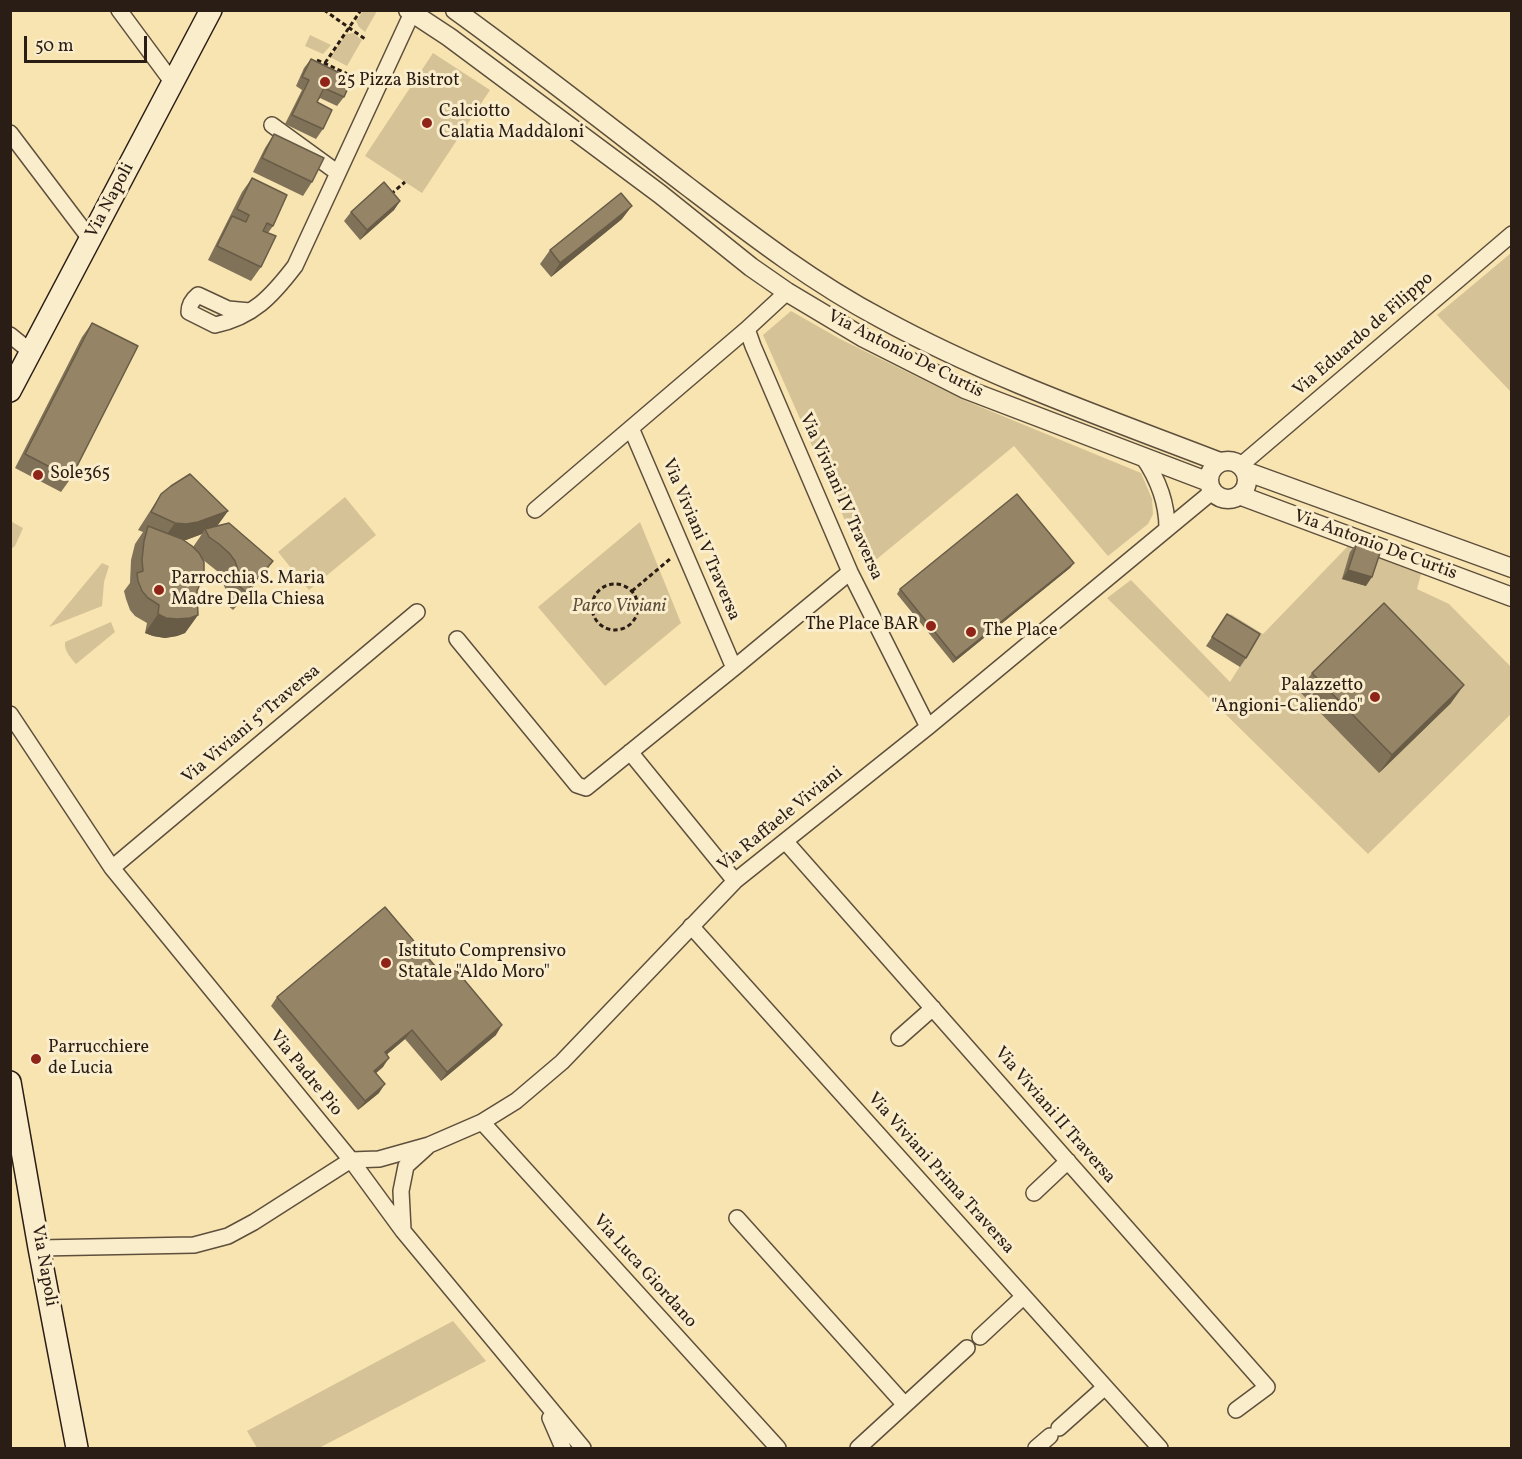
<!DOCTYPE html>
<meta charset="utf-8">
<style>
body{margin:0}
#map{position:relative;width:1522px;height:1459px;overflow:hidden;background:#f8e4b1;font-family:Vollkorn,serif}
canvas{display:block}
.frame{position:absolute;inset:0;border:12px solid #2a1d15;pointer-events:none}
.scale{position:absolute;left:24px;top:36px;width:123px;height:27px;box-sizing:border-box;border:3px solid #2a1d15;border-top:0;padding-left:8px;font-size:18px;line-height:21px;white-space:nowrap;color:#2a1d15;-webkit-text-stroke:4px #faedcc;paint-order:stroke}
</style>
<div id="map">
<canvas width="1522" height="1459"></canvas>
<div class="frame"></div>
<div class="scale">50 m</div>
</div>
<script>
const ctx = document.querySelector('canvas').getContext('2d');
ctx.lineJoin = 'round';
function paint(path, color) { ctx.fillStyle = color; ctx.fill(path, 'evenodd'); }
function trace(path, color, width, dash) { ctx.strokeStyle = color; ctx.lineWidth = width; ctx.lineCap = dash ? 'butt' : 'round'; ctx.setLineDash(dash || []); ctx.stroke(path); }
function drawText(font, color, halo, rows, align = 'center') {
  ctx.font = font + ' Vollkorn,serif'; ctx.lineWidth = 6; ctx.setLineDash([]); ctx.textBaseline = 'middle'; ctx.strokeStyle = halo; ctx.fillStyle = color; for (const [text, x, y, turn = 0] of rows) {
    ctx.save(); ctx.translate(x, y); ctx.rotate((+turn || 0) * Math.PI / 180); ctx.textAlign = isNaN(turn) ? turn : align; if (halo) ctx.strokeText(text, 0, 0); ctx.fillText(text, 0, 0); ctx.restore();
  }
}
paint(new Path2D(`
 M 363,11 L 377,11 L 365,32 L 359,27 L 356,21 Z
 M 353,33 L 362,40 L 347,66 L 330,57 L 346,34 Z
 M 310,35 L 331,45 L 323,54 L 305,46 Z
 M 433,53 L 490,90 L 422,193 L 365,156 Z
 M 1511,253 L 1511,392 L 1437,315 Z
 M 791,311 L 840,339 L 966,401 L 1141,473 L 1152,499 L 1153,514 L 1148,524 L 1108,556 L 1014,446 L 866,568 L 763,335 Z
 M 345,497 L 376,535 L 309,590 L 278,552 Z
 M 12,522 L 23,528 L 15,546 L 11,549 L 11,526 Z
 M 640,522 L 681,623 L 605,686 L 538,607 Z
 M 1348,546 L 1421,574 L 1417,589 L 1449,604 L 1511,667 L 1511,714 L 1368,854 L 1107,598 L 1131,580 L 1230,682 L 1254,644 L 1220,623 L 1231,614 L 1263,634 Z
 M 102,563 L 109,566 L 104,582 L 102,606 L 49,627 Z
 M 111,622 L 115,632 L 76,664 C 71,658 64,651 65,642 Z
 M 453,1321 L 486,1361 L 319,1448 L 257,1448 L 247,1431 Z`), '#d5c296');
const minor = new Path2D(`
 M 119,10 L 173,83
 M 272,125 L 338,173
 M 10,133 L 91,240
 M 787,292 L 747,329 L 753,346 L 850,572 L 928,727
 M 250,311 L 228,309 L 198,295 C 192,300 189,305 189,312 L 215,325 C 253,317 272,296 295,266 L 412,13
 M 10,335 L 31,352
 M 1143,457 C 1158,479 1167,501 1167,528
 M 1241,465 L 1512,234
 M 535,510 L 747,329
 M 457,639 L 577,785 L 586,788 L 734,668 L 631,428
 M 734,668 L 850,572
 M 10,714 L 112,868 L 351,1160 L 403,1231 L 583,1448
 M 630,752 L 735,881
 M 785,841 L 1267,1387 L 1236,1410
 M 112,868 L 417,612
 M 691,926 L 1160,1448
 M 899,1038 L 933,1008
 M 482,1122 L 778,1448
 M 1034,1193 L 1068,1161
 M 737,1218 L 905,1405
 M 403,1230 L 401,1191 L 406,1166 L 427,1147
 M 39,1248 L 194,1245 L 228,1236 L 254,1222 L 351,1160 L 379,1159 L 429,1145 L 482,1122 L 516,1101 L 562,1062 L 735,881 L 928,727 L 1213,491
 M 980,1337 L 1023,1297
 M 550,1418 L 563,1448
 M 1059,1428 L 1105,1387
 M 858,1448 L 967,1348
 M 1036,1448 L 1050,1436`);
const tertiary = new Path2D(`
 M 408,10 L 449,37 L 660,194 L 751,267 L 787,292 L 864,338 L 965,389 L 1209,482
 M 455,10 C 534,67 610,127 687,186 C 750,234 812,282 882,319 C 990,378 1106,418 1220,462
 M1209 480a19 19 0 1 1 38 0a19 19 0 1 1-38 0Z
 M 1245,471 L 1512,568
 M 1239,495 L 1512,597`);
const secondary = new Path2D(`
 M 10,391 L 211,10
 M 10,1082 L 39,1248 L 77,1448`);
trace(minor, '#5e4f3c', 18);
trace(tertiary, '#5e4f3c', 21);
trace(secondary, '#2a1d15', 24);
trace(new Path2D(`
 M 324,10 L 365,39
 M 317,60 L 352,76
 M 325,63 L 361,10
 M 391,194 L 405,182
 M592 607a23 23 0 1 1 46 0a23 23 0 1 1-46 0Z
 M 632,591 L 670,559`), '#2a1d15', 3, [4.5, 3]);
trace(minor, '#faedcc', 15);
trace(tertiary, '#faedcc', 18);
trace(secondary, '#faedcc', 21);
paint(new Path2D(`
 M 311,59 L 344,97 L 337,106 L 320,98 L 317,102 L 323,129 L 316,139 L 285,124 L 302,90 L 296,86 L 304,68 Z
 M 274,134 L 312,182 L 303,196 L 253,172 L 265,148 Z
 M 252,178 L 273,226 L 268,233 L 261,267 L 251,281 L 208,260 L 242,192 Z
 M 400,201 L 394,210 L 360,240 L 344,221 L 351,212 Z
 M 622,219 L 551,277 L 540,264 L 550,250 Z
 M 92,323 L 71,478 L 61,492 L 15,468 L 82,337 Z
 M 161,494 L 228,511 L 217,526 L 273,561 L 260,579 L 233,610 L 226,604 L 226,591 L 222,580 L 217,571 L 202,559 L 197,591 L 198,615 L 185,633 L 177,636 L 165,638 L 153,636 L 145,633 L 147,623 L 135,616 L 130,610 L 126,599 L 124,591 L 130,583 L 131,560 L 135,544 L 143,532 L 138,530 ZM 202,534 L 193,547 L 184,540 L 186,540 Z
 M 1357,543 L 1366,586 L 1342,579 L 1350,552 Z
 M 1074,563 L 1070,568 L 953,663 L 897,594 L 900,589 Z
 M 1227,614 L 1246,658 L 1240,667 L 1206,646 Z
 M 1312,673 L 1451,703 L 1379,773 L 1299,691 Z
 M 446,979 L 496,1035 L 441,1081 L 405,1039 L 386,1055 L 383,1067 L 376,1073 L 379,1093 L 358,1110 L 271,1006 L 277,997 Z`), '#807258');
paint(new Path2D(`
 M 400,201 L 394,210 L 360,240 L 367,230 Z
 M 632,206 L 622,219 L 551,277 L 560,263 Z
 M 228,511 L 215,529 L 205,529 L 202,534 L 186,540 L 173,542 L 162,541 L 175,523 Z
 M 273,561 L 260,579 L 233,610 L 246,592 Z
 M 1074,563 L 1070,568 L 953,663 L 956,658 Z
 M 1348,570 L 1372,577 L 1366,586 L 1342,579 Z
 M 158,614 L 198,615 L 185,633 L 177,636 L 165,638 L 153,636 L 145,633 Z
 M 1464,685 L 1451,703 L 1379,773 L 1392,755 Z
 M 502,1025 L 496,1035 L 441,1081 L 447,1072 Z
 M 412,1030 L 405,1039 L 378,1062 L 385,1052 Z
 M 389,1058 L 383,1067 L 368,1080 L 374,1071 Z
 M 385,1084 L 379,1093 L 358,1110 L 365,1101 Z`), '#685c47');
const building = new Path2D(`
 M 311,59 L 352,79 L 344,97 L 324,88 L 317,102 L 332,110 L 323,129 L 292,115 L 309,80 L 302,77 Z
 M 274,134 L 324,158 L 312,182 L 262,158 Z
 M 252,178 L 287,195 L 273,226 L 267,223 L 263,231 L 276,236 L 261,267 L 217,246 L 232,216 L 246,222 L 249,215 L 237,209 Z
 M 384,182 L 400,201 L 367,230 L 351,212 Z
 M 621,193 L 632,206 L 560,263 L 550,250 Z
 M 92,323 L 138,346 L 71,478 L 25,454 Z
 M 190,474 L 228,511 L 198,522 L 186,524 L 175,523 L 151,512 L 161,494 L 171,486 Z
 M 1017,494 L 1074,563 L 956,658 L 900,589 Z
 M 229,523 L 273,561 L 246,592 L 239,586 L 239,573 L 235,561 L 229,553 L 219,544 L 209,537 L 205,529 Z
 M 148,526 L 182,539 L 192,546 L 199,553 L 204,562 L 204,574 L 197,591 L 198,615 L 190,618 L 177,619 L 166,618 L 158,614 L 159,605 L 148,598 L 142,591 L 138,581 L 137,573 L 143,571 L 142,560 L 144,541 Z
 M 1357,543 L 1381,550 L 1372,577 L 1348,570 Z
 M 1384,603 L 1464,685 L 1392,755 L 1312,673 Z
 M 1227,614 L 1260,634 L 1246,658 L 1212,637 Z
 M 385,907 L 446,979 L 456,970 L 502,1025 L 447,1072 L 412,1030 L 385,1052 L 389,1058 L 374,1071 L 385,1084 L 365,1101 L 277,997 Z`);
paint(building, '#958466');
trace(building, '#685c47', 1.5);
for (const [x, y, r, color] of [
 [325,82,6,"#8f2418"],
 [427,123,6,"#8f2418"],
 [38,475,6,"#8f2418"],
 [159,590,6,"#8f2418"],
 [931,626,6,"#8f2418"],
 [971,632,6,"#8f2418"],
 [1375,697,6,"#8f2418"],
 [386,963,6,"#8f2418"],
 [36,1059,6,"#8f2418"]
]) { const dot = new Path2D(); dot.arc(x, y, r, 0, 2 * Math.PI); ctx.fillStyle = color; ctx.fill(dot); trace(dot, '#faedcc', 2); }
drawText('18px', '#2a1d15', '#faedcc', [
 ["25 Pizza Bistrot",337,82],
 ["Calciotto",439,113],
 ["Calatia Maddaloni",439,134],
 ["Sole365",50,475],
 ["Parrocchia S. Maria",171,580],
 ["Madre Della Chiesa",171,601],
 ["The Place BAR",919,626,"right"],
 ["The Place",983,632],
 ["Palazzetto",1363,687,"right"],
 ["\"Angioni-Caliendo\"",1363,708,"right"],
 ["Istituto Comprensivo",398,953],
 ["Statale \"Aldo Moro\"",398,974],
 ["Parrucchiere",48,1049],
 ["de Lucia",48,1070]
], 'left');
drawText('18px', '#2a1d15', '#faedcc', [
 ["Via Napoli",111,201,-62],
 ["Via Eduardo de Filippo",1364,335,-41],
 ["Via Antonio De Curtis",905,355,27],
 ["Via Viviani IV Traversa",840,497,66],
 ["Via Viviani V Traversa",700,540,67],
 ["Via Antonio De Curtis",1375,546,20],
 ["Via Viviani 5°Traversa",252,725,-40],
 ["Via Raffaele Viviani",781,820,-39],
 ["Via Padre Pio",305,1074,51],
 ["Via Viviani II Traversa",1054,1116,49],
 ["Via Viviani Prima Traversa",940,1174,48],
 ["Via Napoli",43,1266,80],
 ["Via Luca Giordano",644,1272,48]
]);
drawText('italic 18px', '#5d4f3c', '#faedcc', [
 ["Parco Viviani",619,608]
]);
</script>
